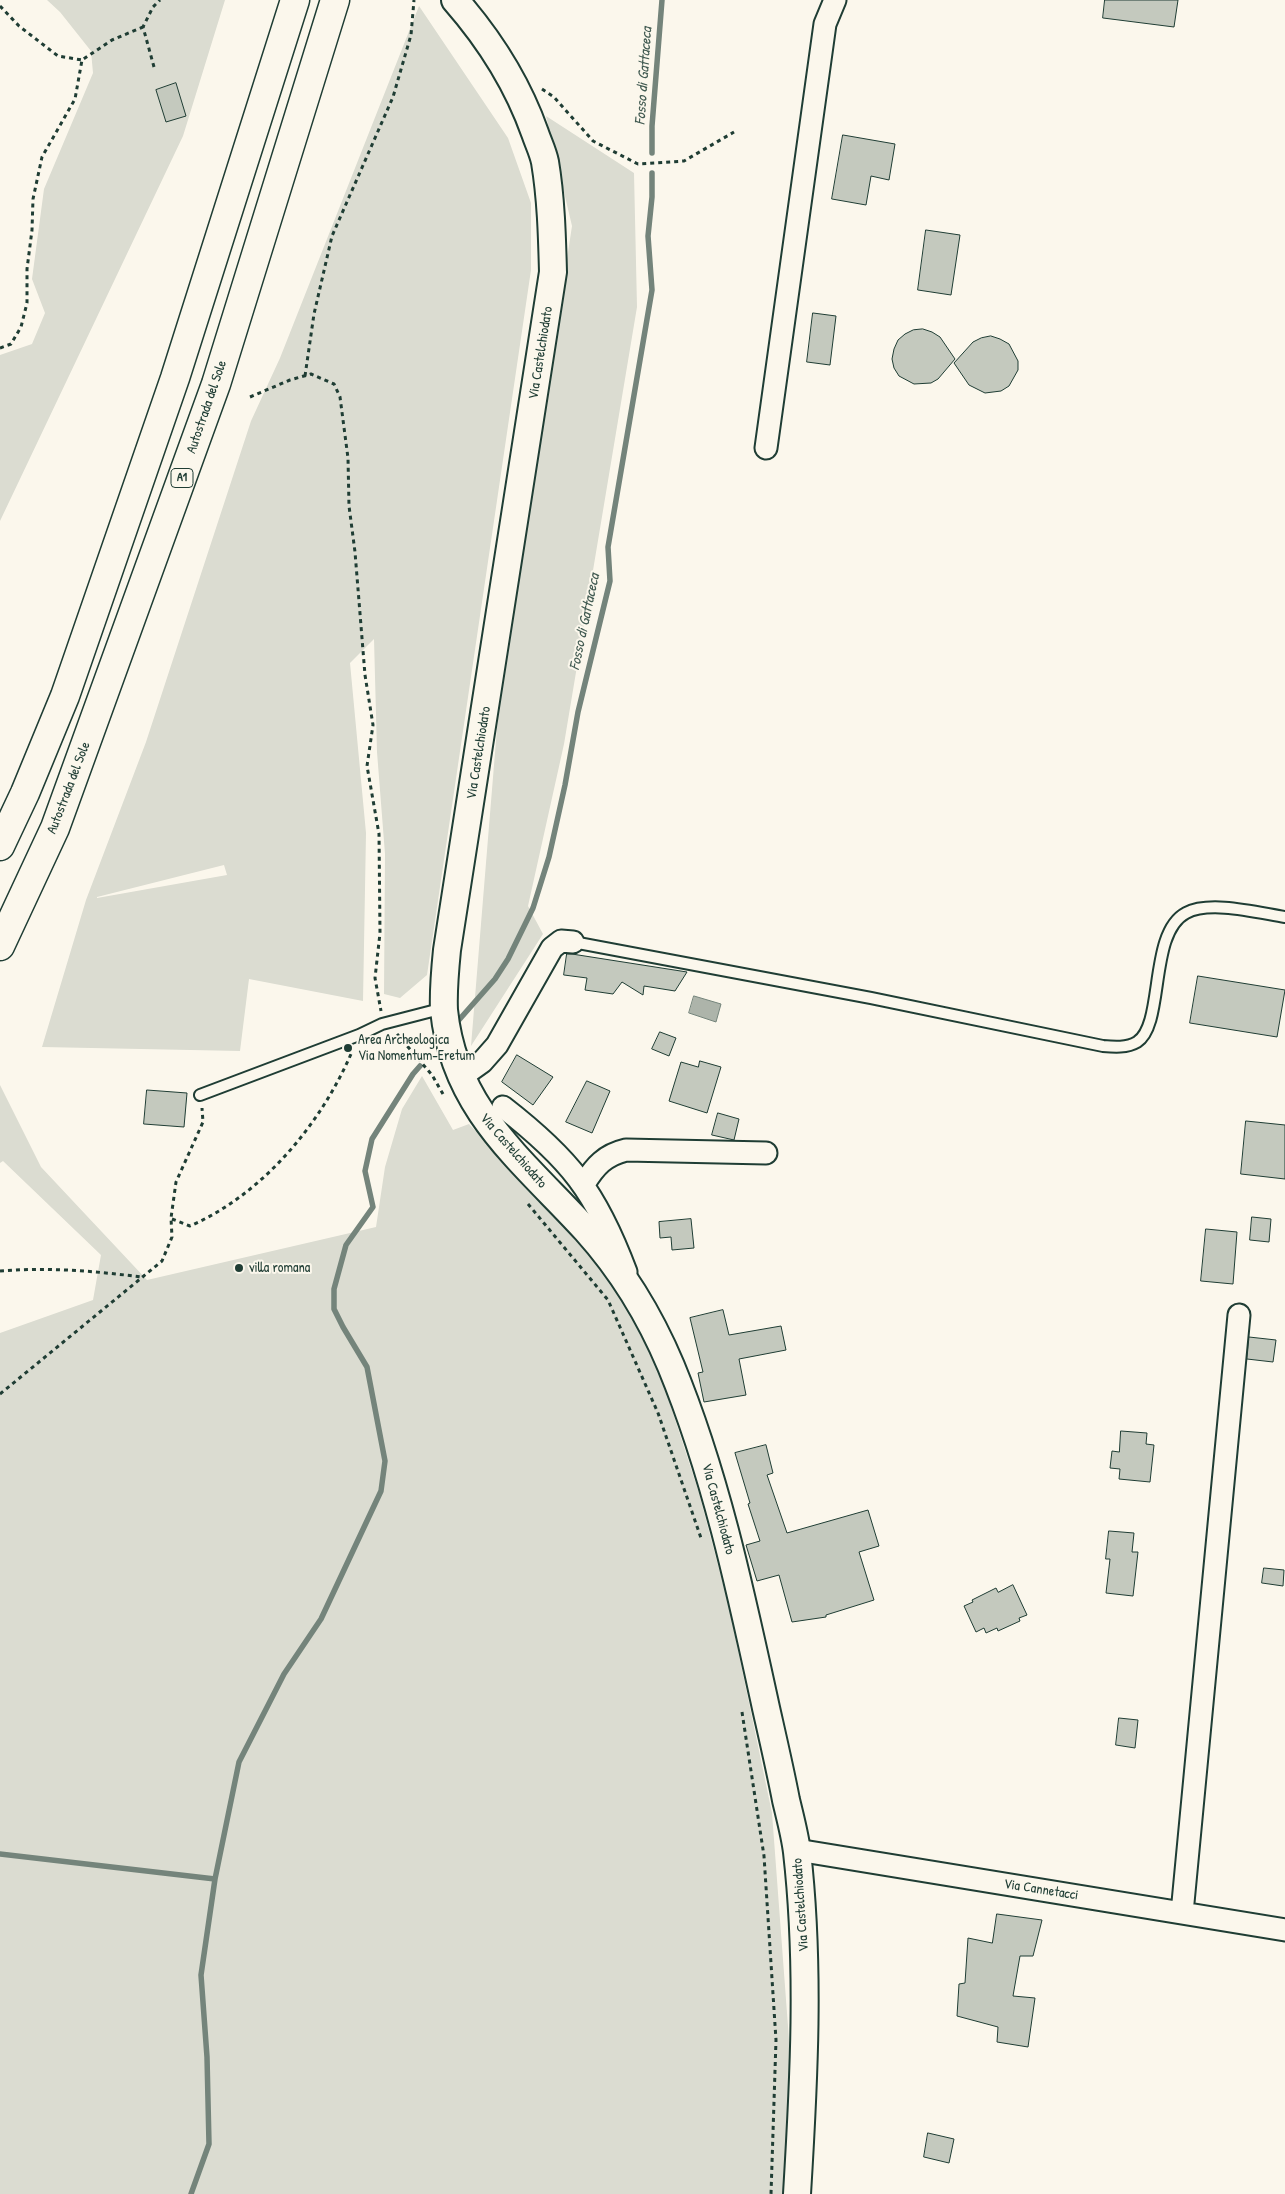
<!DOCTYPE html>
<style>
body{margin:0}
canvas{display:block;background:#fbf7ec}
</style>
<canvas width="1285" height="2194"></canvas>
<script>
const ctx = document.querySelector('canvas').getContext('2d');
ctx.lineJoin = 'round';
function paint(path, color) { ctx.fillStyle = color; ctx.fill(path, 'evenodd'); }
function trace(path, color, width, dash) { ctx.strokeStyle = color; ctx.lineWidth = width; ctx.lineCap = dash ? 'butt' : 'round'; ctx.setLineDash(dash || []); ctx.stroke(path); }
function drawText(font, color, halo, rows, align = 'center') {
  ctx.font = font + ' "Patrick Hand",sans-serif'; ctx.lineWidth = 4; ctx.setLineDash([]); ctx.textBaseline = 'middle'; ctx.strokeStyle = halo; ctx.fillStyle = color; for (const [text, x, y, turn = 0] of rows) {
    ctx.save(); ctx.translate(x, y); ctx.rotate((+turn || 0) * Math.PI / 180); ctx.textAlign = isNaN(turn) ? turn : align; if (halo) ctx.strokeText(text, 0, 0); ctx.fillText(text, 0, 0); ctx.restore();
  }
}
paint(new Path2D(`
 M 47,0 L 225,0 L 183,136 L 0,521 L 0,355 L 32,344 L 45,313 L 32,279 L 44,189 L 93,73 L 91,51 L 60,12 Z
 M 419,6 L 508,138 L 531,203 L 531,270 L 427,975 L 400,998 L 384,994 L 385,854 L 377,752 L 374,639 L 350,663 L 366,833 L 363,1001 L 249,979 L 240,1051 L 42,1047 L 86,900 L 146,742 L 251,421 L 280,358 ZM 224,865 L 227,875 L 97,898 L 97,897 Z
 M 546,116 L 634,173 L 637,307 L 564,744 L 528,906 L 543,934 L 471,1046 L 499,704 L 572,226 Z
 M 422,1076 L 453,1130 L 469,1124 L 595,1258 L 617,1290 L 658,1367 L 699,1493 L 729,1607 L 772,1813 L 790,2053 L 784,2194 L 0,2194 L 0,1333 L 93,1300 L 101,1255 L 3,1161 L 0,1163 L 0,1085 L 41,1167 L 147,1280 L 376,1227 L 385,1167 L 402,1109 Z`), '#dbdcd1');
const water = new Path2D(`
 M 694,996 L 721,1004 L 716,1022 L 689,1013 Z`);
paint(water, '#adb4aa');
trace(water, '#74847b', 1);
trace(new Path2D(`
 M 652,153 L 652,126 L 662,0
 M 458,1021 L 495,979 L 508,959 L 533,908 L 549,857 L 565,785 L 578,712 L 610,581 L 608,547 L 652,290 L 648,236 L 652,197 L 652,173
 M 0,1854 L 215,1879
 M 191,2194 L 209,2144 L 207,2057 L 201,1975 L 215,1879 L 239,1762 L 284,1674 L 321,1619 L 381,1491 L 385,1461 L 367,1367 L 343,1327 L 334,1309 L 334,1289 L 346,1245 L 373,1207 L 365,1171 L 372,1139 L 413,1074 L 420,1066`), '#74847b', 5.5);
const building = new Path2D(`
 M 1105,0 L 1178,0 L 1174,27 L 1103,18 Z
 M 176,83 L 186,116 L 166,122 L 156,90 Z
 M 843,135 L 895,144 L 889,180 L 871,176 L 866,205 L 832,199 Z
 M 926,230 L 960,235 L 951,295 L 918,290 Z
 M 813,313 L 836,316 L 830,365 L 807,362 Z
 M 923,329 L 932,332 L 940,337 L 955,359 L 938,379 L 931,383 L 914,384 L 899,376 L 894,368 L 892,359 L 894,349 L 898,340 L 905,334 L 913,330 Z
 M 991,336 L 1000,339 L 1009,344 L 1018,361 L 1018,370 L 1009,386 L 1001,391 L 985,393 L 969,385 L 954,363 L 973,342 L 981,338 Z
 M 567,954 L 572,954 L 687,972 L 675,991 L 644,986 L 643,995 L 622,982 L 613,994 L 585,990 L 587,978 L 564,975 Z
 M 1198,976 L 1285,990 L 1277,1037 L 1190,1023 Z
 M 660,1032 L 676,1038 L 669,1056 L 652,1049 Z
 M 517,1055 L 553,1077 L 533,1105 L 502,1082 Z
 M 700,1061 L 721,1067 L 707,1113 L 669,1101 L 681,1062 L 698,1067 Z
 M 587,1081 L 610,1091 L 592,1133 L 566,1122 Z
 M 147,1090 L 187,1093 L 184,1127 L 144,1124 Z
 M 718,1113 L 739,1119 L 734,1140 L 712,1135 Z
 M 1246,1121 L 1285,1125 L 1285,1179 L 1241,1174 Z
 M 1252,1217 L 1271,1219 L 1269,1242 L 1250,1240 Z
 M 691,1219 L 694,1248 L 672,1250 L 671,1237 L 660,1238 L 659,1222 Z
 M 1206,1229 L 1237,1232 L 1233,1284 L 1201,1281 Z
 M 723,1310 L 729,1335 L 781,1326 L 786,1350 L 739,1359 L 746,1395 L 704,1402 L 698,1373 L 703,1372 L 690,1318 Z
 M 1249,1337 L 1276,1340 L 1273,1362 L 1247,1359 Z
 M 1121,1431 L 1147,1433 L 1146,1444 L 1154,1445 L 1150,1482 L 1119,1479 L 1120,1469 L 1110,1468 L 1112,1451 L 1119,1452 Z
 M 766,1445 L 773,1473 L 767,1475 L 787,1533 L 868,1510 L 879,1546 L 859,1552 L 874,1600 L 826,1615 L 826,1617 L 792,1622 L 779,1575 L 757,1581 L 746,1545 L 760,1541 L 748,1504 L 750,1503 L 735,1453 Z
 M 1109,1531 L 1134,1533 L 1132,1552 L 1138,1552 L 1133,1596 L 1106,1593 L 1110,1559 L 1106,1559 Z
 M 1264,1568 L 1284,1570 L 1283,1586 L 1262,1583 Z
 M 1013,1585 L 1027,1615 L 1019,1618 L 1020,1621 L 998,1631 L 997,1628 L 986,1633 L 984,1628 L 976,1632 L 964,1606 L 973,1602 L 972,1600 L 996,1588 L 998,1592 Z
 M 1119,1718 L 1138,1720 L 1135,1748 L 1116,1745 Z
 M 997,1914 L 1042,1920 L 1033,1956 L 1020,1956 L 1013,1996 L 1035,1998 L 1028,2047 L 997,2042 L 998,2027 L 957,2016 L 959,1984 L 965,1983 L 968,1938 L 992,1943 Z
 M 928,2133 L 954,2139 L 949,2163 L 924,2157 Z`);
paint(building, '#c4c9be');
trace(building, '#1f3d34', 1);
const service = new Path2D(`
 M 573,942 L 871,998 L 1103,1046 C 1114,1047 1127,1048 1137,1042 C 1165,1024 1148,933 1186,913 C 1210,900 1259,913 1285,917
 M 200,1095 L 359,1035 L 382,1024 L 444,1008`);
const minor = new Path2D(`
 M 766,448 L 825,24 L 835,0
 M 461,1077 L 482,1062 L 497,1045 L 552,948 L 561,941 L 573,942
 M 503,1107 C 570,1159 596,1192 626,1272
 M 584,1184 C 595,1166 605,1155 626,1150 L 766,1153
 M 797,1850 L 1285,1930
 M 1182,1913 L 1239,1315`);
const tertiary = new Path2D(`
 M 455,0 C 490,40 517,82 535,133 C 538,142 543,152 545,162 C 551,198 552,235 553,272 L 447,950 C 445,970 443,990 444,1010 C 454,1110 523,1161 586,1230 C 622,1270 650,1316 671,1366 C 716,1475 741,1593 766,1708 C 773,1739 780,1769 786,1800 C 790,1817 795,1835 797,1852 C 810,1966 804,2080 797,2194`);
const motorway = new Path2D(`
 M 0,846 L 25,793 L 65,696 L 175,378 L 295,0
 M 0,946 L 55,828 L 216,384 L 335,0`);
trace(service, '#1f3d34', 14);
trace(minor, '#1f3d34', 25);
trace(tertiary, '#1f3d34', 30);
trace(motorway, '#1f3d34', 31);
trace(new Path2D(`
 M 0,6 L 19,26 L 58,56 L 82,60
 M 154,67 L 143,27 L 153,7 L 160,0
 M 542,89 L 554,97 L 593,141 L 638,164 L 684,161 L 734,132
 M 0,348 L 11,344 L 21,327 L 27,303 L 27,269 L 32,230 L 33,199 L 42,157 L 75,99 L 82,60 L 112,40 L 143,27
 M 305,376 L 314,314 L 332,236 L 393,97 L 411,35 L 414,0
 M 250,397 L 290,380 L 311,374 L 334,384 L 340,397 L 348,458 L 349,506 L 355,552 L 365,675 L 373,725 L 367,766 L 379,834 L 380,933 L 375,978 L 381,1011
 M 397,1034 L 432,1075 L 443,1094
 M 528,1204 L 608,1300 L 658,1413 L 702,1541
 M 172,1219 L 190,1226 C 263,1194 320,1125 351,1054
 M 0,1271 C 47,1267 95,1271 141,1277
 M 0,1394 L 162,1261 L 172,1237 L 171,1218 L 176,1182 L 203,1122 L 202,1108
 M 742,1712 L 764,1856 L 776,2040 L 771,2194`), '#1f3d34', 3, [4, 4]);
trace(service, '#fbf7ec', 10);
trace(minor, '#fbf7ec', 21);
trace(tertiary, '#fbf7ec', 26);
trace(motorway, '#fbf7ec', 28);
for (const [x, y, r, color] of [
 [348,1048,5,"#1f3d34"],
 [239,1268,5,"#1f3d34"]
]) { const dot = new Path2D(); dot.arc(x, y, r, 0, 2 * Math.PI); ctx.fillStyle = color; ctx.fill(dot); trace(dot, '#fbf7ec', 2); }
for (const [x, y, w] of [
 [182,478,22]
]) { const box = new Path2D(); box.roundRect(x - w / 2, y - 9.5, w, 19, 4); ctx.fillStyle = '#fbf7ec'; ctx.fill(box); trace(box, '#1f3d34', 1); }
drawText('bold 12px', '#1f3d34', null, [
 ["A1",182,478]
]);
drawText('14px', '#1f3d34', '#fbf7ec', [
 ["Via Castelchiodato",541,353,-81],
 ["Autostrada del Sole",207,407,-71],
 ["Via Castelchiodato",479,753,-81],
 ["Autostrada del Sole",69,788,-69],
 ["Via Castelchiodato",513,1151,49],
 ["Via Castelchiodato",718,1509,75],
 ["Via Cannetacci",1041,1890,9],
 ["Via Castelchiodato",801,1905,-94]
]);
drawText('14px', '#1f3d34', '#fbf7ec', [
 ["Area Archeologica",358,1040],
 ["Via Nomentum-Eretum",358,1056],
 ["villa romana",249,1268]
], 'left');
drawText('italic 15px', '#425b52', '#fbf7ec', [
 ["Fosso di Gattaceca",644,76,-86],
 ["Fosso di Gattaceca",585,622,-78]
]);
</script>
